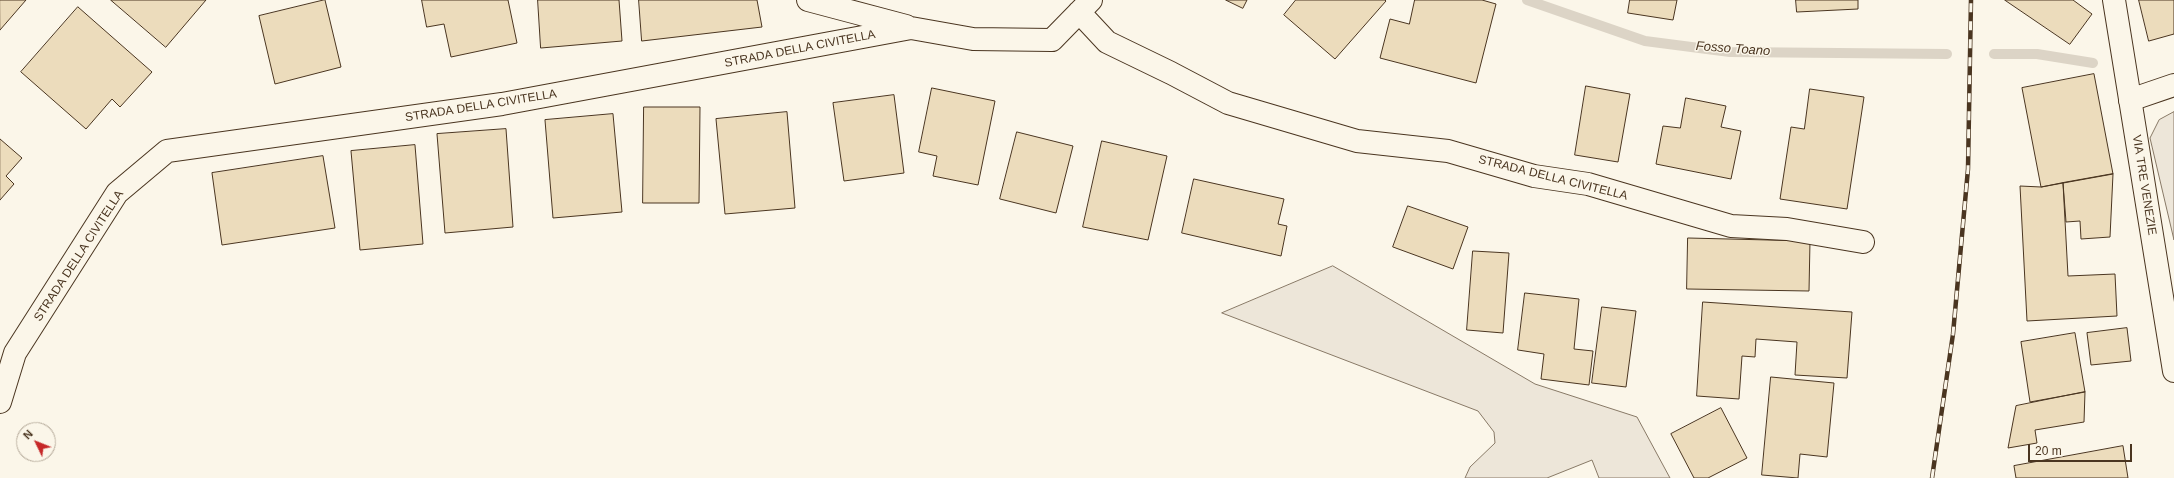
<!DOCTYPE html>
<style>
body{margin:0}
#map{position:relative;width:2174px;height:478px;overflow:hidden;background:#fbf6e9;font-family:Arial,sans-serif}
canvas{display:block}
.north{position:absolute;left:16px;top:422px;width:40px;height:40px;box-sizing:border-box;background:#fbf6e9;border:1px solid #b4a999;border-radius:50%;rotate:313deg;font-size:11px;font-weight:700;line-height:16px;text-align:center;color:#4a3520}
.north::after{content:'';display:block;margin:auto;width:14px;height:18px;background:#c62828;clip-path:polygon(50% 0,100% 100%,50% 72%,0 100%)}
.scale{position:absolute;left:2028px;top:444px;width:104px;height:18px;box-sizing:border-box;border:2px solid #4a3520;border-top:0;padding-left:5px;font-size:12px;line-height:14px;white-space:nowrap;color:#4a3520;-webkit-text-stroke:3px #fbf6e9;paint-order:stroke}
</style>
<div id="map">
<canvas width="2174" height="478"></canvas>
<div class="north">N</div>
<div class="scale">20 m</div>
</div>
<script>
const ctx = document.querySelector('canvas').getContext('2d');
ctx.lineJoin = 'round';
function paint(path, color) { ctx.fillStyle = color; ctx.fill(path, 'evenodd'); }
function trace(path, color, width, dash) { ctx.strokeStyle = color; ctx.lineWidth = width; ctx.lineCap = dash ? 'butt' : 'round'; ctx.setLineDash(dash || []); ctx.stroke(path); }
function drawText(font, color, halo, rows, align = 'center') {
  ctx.font = font + ' Arial,sans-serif'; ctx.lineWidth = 3; ctx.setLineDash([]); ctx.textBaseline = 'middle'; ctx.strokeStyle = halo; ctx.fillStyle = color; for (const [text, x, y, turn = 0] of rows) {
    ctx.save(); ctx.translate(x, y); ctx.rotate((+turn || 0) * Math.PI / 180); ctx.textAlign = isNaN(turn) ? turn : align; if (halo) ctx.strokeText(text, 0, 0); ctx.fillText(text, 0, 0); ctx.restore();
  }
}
const green = new Path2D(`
 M 2174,112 L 2174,240 L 2150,138 L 2159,120 Z
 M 1333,266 L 1535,384 L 1637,417 L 1670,478 L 1599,478 L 1592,460 L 1547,478 L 1465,478 L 1470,467 L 1495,443 L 1494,432 L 1478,411 L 1222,313 Z`);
paint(green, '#ede6d9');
trace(green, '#887966', 1);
trace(new Path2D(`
 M 1527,0 L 1645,41 L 1730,52 L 1947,54
 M 1994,54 L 2037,54 L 2093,63`), '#dcd4c6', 10);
const building = new Path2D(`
 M 0,0 L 26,0 L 0,30 Z
 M 111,0 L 206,0 L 166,47 Z
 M 325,0 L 341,67 L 275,84 L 259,16 Z
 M 422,0 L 508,0 L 517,43 L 451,57 L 444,24 L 427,27 Z
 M 538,0 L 619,0 L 622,41 L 541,48 Z
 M 639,0 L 757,0 L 762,27 L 642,41 Z
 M 1226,0 L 1247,0 L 1243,8 Z
 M 1296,0 L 1385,0 L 1386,1 L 1335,59 L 1284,15 Z
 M 1415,0 L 1482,0 L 1496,4 L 1476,83 L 1380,58 L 1390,19 L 1409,24 Z
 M 1630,0 L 1677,0 L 1673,20 L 1628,13 Z
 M 1796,0 L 1858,0 L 1858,9 L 1797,12 Z
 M 2005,0 L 2073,0 L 2092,14 L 2070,44 Z
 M 2139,0 L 2174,0 L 2174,34 L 2149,41 Z
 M 78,7 L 152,72 L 120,107 L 112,99 L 86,129 L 21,72 Z
 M 2094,74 L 2113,174 L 2041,187 L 2022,88 Z
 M 1586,86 L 1630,94 L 1618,162 L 1575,155 Z
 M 932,88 L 995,101 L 978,185 L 933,176 L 937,156 L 919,152 Z
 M 1810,89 L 1864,97 L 1847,209 L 1780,199 L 1791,127 L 1804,129 Z
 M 894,95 L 904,173 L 844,181 L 833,103 Z
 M 1686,98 L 1726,106 L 1721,127 L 1741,131 L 1731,179 L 1656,164 L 1663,126 L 1680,128 Z
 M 644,107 L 700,107 L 699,203 L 643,203 Z
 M 787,112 L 795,208 L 725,214 L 716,119 Z
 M 613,114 L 622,212 L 553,218 L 545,120 Z
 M 506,129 L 513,227 L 445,233 L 437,134 Z
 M 1017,132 L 1073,146 L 1056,213 L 1000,199 Z
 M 0,139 L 22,158 L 6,176 L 14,184 L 0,200 Z
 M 1102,141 L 1167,156 L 1148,240 L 1083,227 Z
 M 415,145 L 423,244 L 360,250 L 351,151 Z
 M 323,156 L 335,228 L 222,245 L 212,173 Z
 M 2113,174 L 2110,237 L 2081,239 L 2080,221 L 2066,222 L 2063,183 Z
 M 1194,179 L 1284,199 L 1278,224 L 1287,226 L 1281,256 L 1182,233 Z
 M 2063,183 L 2068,276 L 2115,274 L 2117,316 L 2027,321 L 2020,186 L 2041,187 Z
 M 1408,206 L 1468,227 L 1453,269 L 1393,247 Z
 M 1688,238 L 1810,241 L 1809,291 L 1687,289 Z
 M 1473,251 L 1509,253 L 1503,333 L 1467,330 Z
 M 1525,293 L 1579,299 L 1574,349 L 1593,351 L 1589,385 L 1541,379 L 1544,354 L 1518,350 Z
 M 1703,302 L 1852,312 L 1847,378 L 1795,375 L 1797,342 L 1756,339 L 1755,357 L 1742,356 L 1739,399 L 1697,396 Z
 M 1602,307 L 1636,311 L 1626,387 L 1592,383 Z
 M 2127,328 L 2131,361 L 2091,365 L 2087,333 Z
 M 2075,333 L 2085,392 L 2030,402 L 2021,342 Z
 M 1771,377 L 1834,383 L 1827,457 L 1800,454 L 1798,478 L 1762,475 Z
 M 2085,392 L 2084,422 L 2035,430 L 2037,443 L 2008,448 L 2016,406 Z
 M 1721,408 L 1747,458 L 1708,478 L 1694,478 L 1671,434 Z
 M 2123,446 L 2128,478 L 2016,478 L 2014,466 Z`);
paint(building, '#ecdcbc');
trace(building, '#4a3520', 1);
const minor = new Path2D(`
 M 808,0 L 906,26
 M 1079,12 L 1107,42 L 1171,73 L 1228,103 L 1357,141 L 1448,151 L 1534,176 L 1588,184 L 1731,226 L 1787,229 L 1863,242
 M 2130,100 L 2174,85
 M 0,402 L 15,353 L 117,193 L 167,151 L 502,104 L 911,28 L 973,39 L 1052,40 L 1091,0`);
const major = new Path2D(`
 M 2114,0 L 2174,371`);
trace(minor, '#4a3520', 24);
trace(major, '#4a3520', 24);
trace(minor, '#fbf6e9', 22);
trace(major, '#fbf6e9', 22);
const rail = new Path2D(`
 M 1932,478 L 1953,334 L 1968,169 L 1971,0`);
trace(rail, '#4a3520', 4.5);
trace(rail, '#fbf6e9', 3, [9]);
drawText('12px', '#4a3520', '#fbf6e9', [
 ["STRADA DELLA CIVITELLA",800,49,-11],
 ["STRADA DELLA CIVITELLA",481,106,-9],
 ["STRADA DELLA CIVITELLA",1553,178,14],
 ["VIA TRE VENEZIE",2144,185,81],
 ["STRADA DELLA CIVITELLA",79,256,-57]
]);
drawText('italic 13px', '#4a3520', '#fbf6e9', [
 ["Fosso Toano",1733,49,4]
]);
</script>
